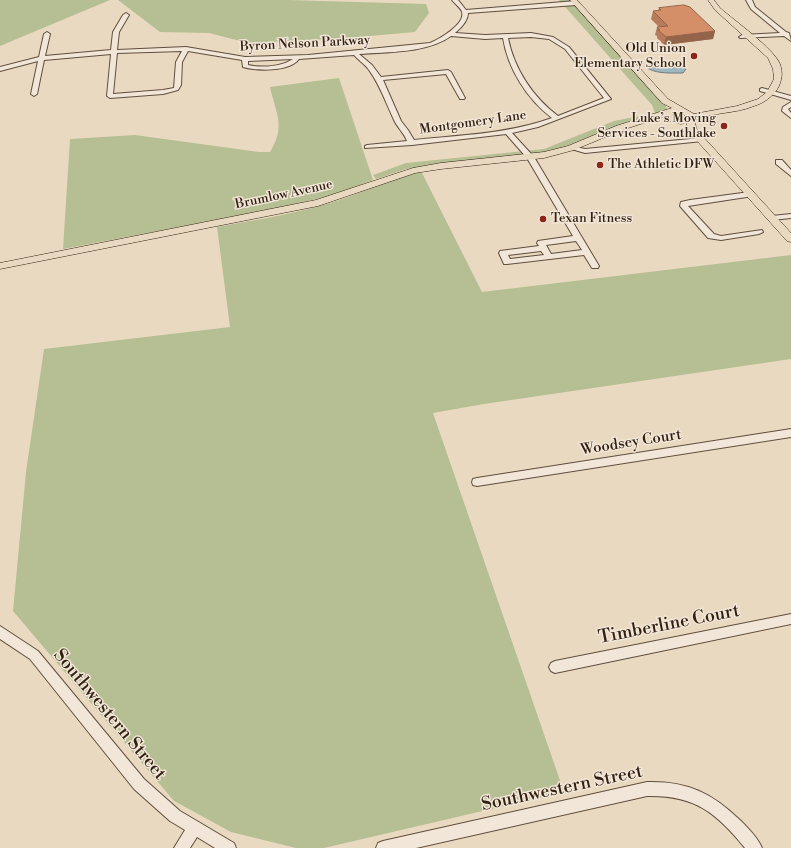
<!DOCTYPE html>
<meta charset="utf-8">
<style>
body{margin:0}
canvas{display:block;background:#ead9c1}
</style>
<canvas width="791" height="848"></canvas>
<script>
const ctx = document.querySelector('canvas').getContext('2d');
ctx.lineJoin = 'round';
function paint(path, color) { ctx.fillStyle = color; ctx.fill(path, 'evenodd'); }
function trace(path, color, width, dash) { ctx.strokeStyle = color; ctx.lineWidth = width; ctx.lineCap = dash ? 'butt' : 'round'; ctx.setLineDash(dash || []); ctx.stroke(path); }
function drawText(font, color, halo, rows, align = 'center') {
  ctx.font = font + ' "Libre Bodoni",serif'; ctx.lineWidth = 3; ctx.setLineDash([]); ctx.textBaseline = 'middle'; ctx.strokeStyle = halo; ctx.fillStyle = color; for (const [text, x, y, turn = 0] of rows) {
    ctx.save(); ctx.translate(x, y); ctx.rotate((+turn || 0) * Math.PI / 180); ctx.textAlign = isNaN(turn) ? turn : align; if (halo) ctx.strokeText(text, 0, 0); ctx.fillText(text, 0, 0); ctx.restore();
  }
}
paint(new Path2D(`
 M 0,0 L 110,0 L 0,46 Z
 M 118,0 L 288,0 L 426,4 L 429,13 L 415,32 L 348,38 L 248,43 L 209,33 L 160,32 Z
 M 559,0 L 570,0 L 665,104 L 667,109 L 665,113 L 629,121 L 560,149 L 544,153 L 406,169 L 376,179 L 373,175 L 406,163 L 544,149 L 614,121 L 655,113 L 652,105 Z
 M 339,78 L 373,180 L 334,195 L 269,210 L 63,249 L 70,139 L 135,135 L 259,152 L 270,152 C 286,126 276,114 270,87 Z
 M 414,173 L 422,173 L 482,292 L 791,255 L 791,359 L 484,404 L 433,413 L 564,792 L 324,848 L 296,848 L 231,832 L 174,801 L 13,611 L 26,472 L 44,349 L 230,327 L 217,227 C 261,219 306,212 348,197 C 370,189 391,179 414,173 Z`), '#b6bf93');
const water = new Path2D(`
 M 654,66 L 680,66 L 686,69 L 683,73 C 673,73 658,74 649,69 Z`);
paint(water, '#9eb7bf');
trace(water, '#737b7a', 1);
const minor = new Path2D(`
 M 452,0 L 458,0 L 466,10 L 576,1 L 579,3 L 576,5 L 468,13 C 468,21 460,29 455,33 L 485,35 L 531,33 L 553,37 L 569,47 L 611,99 L 538,127 L 512,133 L 534,157 L 599,266 L 598,268 L 592,268 L 584,255 L 507,264 L 504,264 L 499,253 L 500,251 L 539,246 L 537,243 L 538,241 L 573,236 L 527,158 L 506,134 L 412,145 L 365,148 L 365,146 L 367,145 L 407,141 C 404,133 397,127 394,120 C 386,103 380,85 369,70 C 365,64 358,60 354,55 L 299,59 C 290,72 257,71 243,67 L 242,60 L 188,51 L 182,62 L 181,85 L 178,90 L 163,94 L 110,98 L 107,96 L 111,54 L 44,60 L 37,94 L 34,96 L 31,94 L 38,61 L 0,71 L 0,67 L 39,57 L 44,34 L 47,32 L 50,34 L 45,56 L 111,50 L 113,32 L 123,15 L 126,13 L 129,15 L 119,32 L 117,50 L 186,47 L 245,57 L 308,55 L 430,43 C 438,40 466,24 462,12 C 461,8 455,4 452,0 ZM 451,36 L 485,39 L 503,38 C 508,69 527,99 552,118 C 508,134 460,135 414,140 L 408,130 L 401,121 L 383,80 L 446,74 L 460,99 L 464,99 L 465,98 L 451,72 L 448,70 L 381,77 L 372,65 L 359,54 C 387,52 428,53 451,36 ZM 531,37 L 549,39 L 565,49 L 604,98 L 558,116 C 533,97 514,69 508,38 ZM 182,51 L 176,62 L 174,88 L 163,90 L 113,94 L 117,53 ZM 293,59 C 281,67 262,68 248,65 L 248,61 ZM 576,241 L 582,250 L 551,254 L 546,245 ZM 541,251 L 544,255 L 510,259 L 508,255 Z
 M 746,0 L 752,0 L 755,7 L 786,32 L 789,33 L 791,41 L 784,36 L 740,38 L 739,37 L 742,35 L 780,33 L 751,9 Z
 M 762,88 L 791,96 L 791,100 L 760,91 L 760,89 Z
 M 791,102 L 791,107 L 788,109 L 791,113 L 791,118 L 782,111 L 783,107 Z
 M 701,138 L 704,140 L 703,141 L 585,153 L 568,148 L 571,146 L 585,149 Z
 M 776,160 L 782,160 L 791,170 L 791,176 L 776,164 Z
 M 750,192 L 754,194 L 753,196 L 688,206 L 714,234 L 721,236 L 762,230 L 763,232 L 759,234 L 721,240 L 708,238 L 680,206 L 681,202 L 690,200 Z
 M 791,214 L 791,218 L 772,220 L 768,218 L 772,216 Z
 M 791,429 L 791,437 L 477,486 L 473,485 L 472,482 L 473,479 L 477,478 Z
 M 791,614 L 791,624 L 555,673 L 551,671 L 549,667 L 551,663 L 555,661 Z
 M 0,626 L 38,651 L 144,779 L 180,811 L 234,843 L 236,848 L 215,848 L 197,837 L 190,848 L 174,848 L 185,830 L 170,821 L 134,789 L 30,659 L 0,639 Z
 M 647,782 C 688,781 712,793 741,821 C 749,829 758,838 762,848 L 745,848 C 716,812 694,795 647,796 L 416,848 L 376,848 L 378,843 L 383,841 Z`);
const major = new Path2D(`
 M 570,0 L 577,0 L 668,99 L 694,114 L 737,106 L 758,99 L 767,92 L 774,79 L 773,69 L 768,58 L 715,10 L 708,0 L 714,0 L 720,8 C 735,21 773,48 780,64 C 783,73 782,80 778,88 C 772,97 764,103 754,106 C 735,114 713,112 694,120 L 697,130 L 791,233 L 791,242 L 787,241 L 690,133 L 686,122 L 681,124 L 667,120 L 665,116 L 622,130 L 574,150 L 544,158 L 441,169 L 415,173 L 318,206 L 0,269 L 0,263 L 316,200 L 413,168 L 441,163 L 544,152 L 568,146 L 616,126 L 672,108 L 662,103 ZM 676,113 L 683,114 L 687,117 L 681,118 L 673,116 L 672,114 Z`);
trace(minor, '#604e3e', 2);
trace(major, '#322012', 1);
paint(minor, '#f1e6d7');
paint(major, '#ead9c1');
paint(new Path2D(`
 M 659,8 L 715,31 L 713,39 L 664,45 L 657,38 L 657,36 L 655,35 L 657,27 L 659,27 L 651,19 L 653,11 L 658,11 Z`), '#b67b5a');
paint(new Path2D(`
 M 715,31 L 713,39 L 664,45 L 666,37 Z`), '#94644a');
const building = new Path2D(`
 M 684,5 L 690,7 L 715,31 L 666,37 L 658,30 L 660,30 L 657,27 L 668,26 L 653,11 L 661,10 L 659,8 Z`);
paint(building, '#d48f69');
trace(building, '#94644a', 1);
for (const [x, y, r, color] of [
 [694,56,4,"#8f2418"],
 [724,126,4,"#8f2418"],
 [600,165,4,"#8f2418"],
 [543,219,4,"#8f2418"]
]) { const dot = new Path2D(); dot.arc(x, y, r, 0, 2 * Math.PI); ctx.fillStyle = color; ctx.fill(dot); trace(dot, '#f1e6d7', 1.5); }
drawText('13px', '#322012', '#f1e6d7', [
 ["Byron Nelson Parkway",305,44,-3],
 ["Montgomery Lane",473,123,-8],
 ["Brumlow Avenue",284,195,-12]
]);
drawText('13px', '#322012', '#f1e6d7', [
 ["Old Union",686,49],
 ["Elementary School",686,64],
 ["Luke’s Moving",716,119],
 ["Services - Southlake",716,134],
 ["The Athletic DFW",608,165,"left"],
 ["Texan Fitness",551,219,"left"]
], 'right');
drawText('15px', '#322012', '#f1e6d7', [
 ["Woodsey Court",631,443,-9]
]);
drawText('18px', '#322012', '#f1e6d7', [
 ["Timberline Court",669,625,-11],
 ["Southwestern Street",109,715,50],
 ["Southwestern Street",562,789,-12]
]);
</script>
